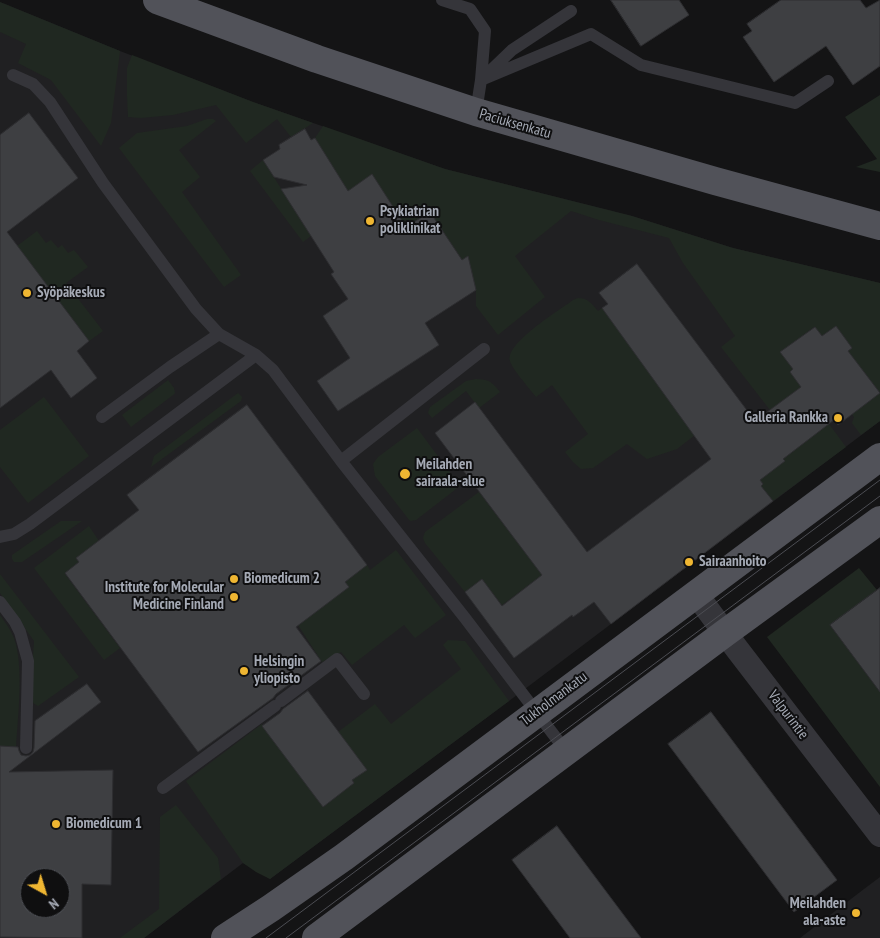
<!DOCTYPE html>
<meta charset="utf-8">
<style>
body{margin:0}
#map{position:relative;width:880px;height:938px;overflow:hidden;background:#141415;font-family:"PT Sans Narrow",sans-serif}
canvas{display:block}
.north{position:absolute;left:20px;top:868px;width:50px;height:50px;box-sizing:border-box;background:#0f0f10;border:1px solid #4b4d52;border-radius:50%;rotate:141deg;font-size:14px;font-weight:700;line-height:20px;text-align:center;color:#a5aab5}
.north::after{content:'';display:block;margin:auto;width:18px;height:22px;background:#efb632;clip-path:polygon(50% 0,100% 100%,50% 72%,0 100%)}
</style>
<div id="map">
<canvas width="880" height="938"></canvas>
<div class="north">N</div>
</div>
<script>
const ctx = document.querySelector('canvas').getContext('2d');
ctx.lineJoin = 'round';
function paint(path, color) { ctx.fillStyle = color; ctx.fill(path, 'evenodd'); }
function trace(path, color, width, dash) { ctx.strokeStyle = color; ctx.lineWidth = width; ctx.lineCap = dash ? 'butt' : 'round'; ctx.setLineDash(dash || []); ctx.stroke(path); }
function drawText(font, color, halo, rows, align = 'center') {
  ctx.font = font + ' "PT Sans Narrow",sans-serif'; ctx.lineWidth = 4; ctx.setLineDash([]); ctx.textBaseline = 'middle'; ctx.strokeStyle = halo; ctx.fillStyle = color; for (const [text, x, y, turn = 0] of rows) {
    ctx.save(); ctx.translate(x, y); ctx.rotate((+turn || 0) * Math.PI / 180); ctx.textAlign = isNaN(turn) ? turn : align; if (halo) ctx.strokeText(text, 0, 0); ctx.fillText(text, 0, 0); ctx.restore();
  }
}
paint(new Path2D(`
 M 0,2 L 120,51 L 253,102 L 445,169 L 632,216 L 733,248 L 880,283 L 880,421 L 509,701 L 270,879 L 243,863 L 144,938 L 0,938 ZM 30,878 L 60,878 L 60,908 L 30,908 Z
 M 880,877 L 880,938 L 800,938 L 864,889 Z`), '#202022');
paint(new Path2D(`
 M 0,2 L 120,51 L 111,123 L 101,146 L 51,80 L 18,63 L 26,44 L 0,32 Z
 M 132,55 L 253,102 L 313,123 L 291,137 L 277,119 L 246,143 L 216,105 L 173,115 L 141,118 L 128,117 L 127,96 L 127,68 Z
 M 880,95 L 880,172 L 856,167 L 877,159 L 845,117 Z
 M 207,119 L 213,119 L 216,121 L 179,150 L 200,177 L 182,192 L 241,275 L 224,287 L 119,148 L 137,133 L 187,126 Z
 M 323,126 L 445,169 L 632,216 L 733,248 L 880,283 L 880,421 L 861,435 L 852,423 L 854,417 L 852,414 L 880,393 L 865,373 L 859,377 L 843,355 L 852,348 L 836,326 L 822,336 L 814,327 L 781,352 L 793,369 L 806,383 L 770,410 L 721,347 L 735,336 L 683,263 L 669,238 L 599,220 L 571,211 L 515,256 L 545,297 L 498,335 L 476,306 L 476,290 L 468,257 L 462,260 L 430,212 L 413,222 L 413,227 L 408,231 L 372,175 L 356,185 L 355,191 L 349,193 L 315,138 Z
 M 263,160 L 311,236 L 303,242 L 250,171 Z
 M 37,231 L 46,243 L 51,240 L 58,248 L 62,245 L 68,253 L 74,250 L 88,267 L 66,283 L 103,331 L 89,341 L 17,246 Z
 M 578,298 C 588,298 592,304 598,311 L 602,308 L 695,435 L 677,449 L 647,459 L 627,444 L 593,468 L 581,469 L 573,462 L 565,452 L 588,434 L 552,385 L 536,397 C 530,389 512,369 510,361 C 505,343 560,310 573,300 Z
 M 476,379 C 489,379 492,382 500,392 L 479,408 L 466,391 L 432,418 L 428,413 L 430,407 L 466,381 Z
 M 168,380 L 174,388 L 175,393 L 173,395 L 131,427 L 122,415 Z
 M 238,393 L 242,397 L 241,401 L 151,467 L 154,456 Z
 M 44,397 L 89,456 L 28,503 L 0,467 L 0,430 Z
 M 829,424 L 846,447 L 773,501 L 761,486 L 763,484 L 760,480 L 783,459 Z
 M 417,428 L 460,486 L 416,520 L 410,521 L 375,476 L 373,464 L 378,457 Z
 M 479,492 L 542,575 L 502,605 L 482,579 L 465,592 L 425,543 L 423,538 L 425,532 Z
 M 61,521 L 82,521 L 22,562 L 14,562 L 12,559 L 12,555 Z
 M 89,526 L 99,541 L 76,558 L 79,562 L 65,574 L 120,648 L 104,660 L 34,568 Z
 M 396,550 L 446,615 L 415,638 L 404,625 L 352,665 L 341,652 L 322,662 L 298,625 L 348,587 L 345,582 L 367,565 L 370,570 Z
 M 859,568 L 877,590 L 830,625 L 880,692 L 880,787 L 767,637 Z
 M 0,574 L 79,677 L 38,706 L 30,701 L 34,641 L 0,593 Z
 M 0,615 C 5,622 10,629 14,638 C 24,666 18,716 16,747 L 0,746 Z
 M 448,640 L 465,641 L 509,701 L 270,879 L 256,872 L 243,863 L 186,781 L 262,724 L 323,807 L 354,783 L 352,780 L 366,770 L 338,732 L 375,704 L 391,724 L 461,669 L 443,645 Z
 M 176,805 L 218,858 L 221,879 L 144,938 L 120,938 L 159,909 L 160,817 Z`), '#202821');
const building = new Path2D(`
 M 611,0 L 679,0 L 689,15 L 641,46 Z
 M 781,0 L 860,0 L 866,8 L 880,0 L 880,66 L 853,85 L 826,46 L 774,82 L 743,37 L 752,31 L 747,24 Z
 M 29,113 L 78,178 L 7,232 L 89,341 L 77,351 L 97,378 L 71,398 L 51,370 L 0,408 L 0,135 Z
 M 305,129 L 311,140 L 315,138 L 348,191 L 372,174 L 406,227 L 430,212 L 462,260 L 468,256 L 476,290 L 425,323 L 439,345 L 338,411 L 317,381 L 350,358 L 323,316 L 348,299 L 331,274 L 334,272 L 281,189 L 307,185 L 274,177 L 263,160 L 280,149 L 279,145 Z
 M 637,264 L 755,421 L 801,387 L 790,372 L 793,369 L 780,352 L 815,327 L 822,336 L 836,326 L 852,348 L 848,351 L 880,393 L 838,425 L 834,420 L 783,459 L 785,461 L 760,480 L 763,484 L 761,486 L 773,501 L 611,624 L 594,602 L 573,617 L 572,615 L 514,658 L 465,592 L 482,579 L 502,606 L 542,575 L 435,433 L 475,402 L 587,552 L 711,459 L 602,308 L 608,304 L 599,293 Z
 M 247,405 L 367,565 L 345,582 L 349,587 L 296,627 L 321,661 L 276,694 L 273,698 L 198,752 L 65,573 L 79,562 L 76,558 L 139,510 L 127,495 Z
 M 880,588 L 880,692 L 830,625 Z
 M 87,684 L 101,702 L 9,772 L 113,770 L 111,885 L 82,884 L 82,938 L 0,937 L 0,746 L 18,747 L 19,751 L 21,755 L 26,756 L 30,755 L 33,752 L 34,748 L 35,721 ZM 30,878 L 60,878 L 60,908 L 30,908 Z
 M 308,691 L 367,770 L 352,780 L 354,783 L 323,807 L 262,726 L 280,713 L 283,709 Z
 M 711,712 L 837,880 L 794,912 L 668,744 Z
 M 557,826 L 641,938 L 570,938 L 512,860 Z`);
paint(building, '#3e3f42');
trace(building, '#2e2e31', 1);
trace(new Path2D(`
 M 442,0 L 470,9 L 485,31 L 481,80 L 476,112
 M 13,75 L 33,84 L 50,102 L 103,183 L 196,309 L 219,334 L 256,355 L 273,370 L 341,461 L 465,618 L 566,751
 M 486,75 L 512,50 L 571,11
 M 481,80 L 591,34 L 641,65 L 795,103 L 828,81
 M 102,417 L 170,367 L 219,334
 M 341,461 L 484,349
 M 0,537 L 14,534 L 30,524 L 256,355
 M 0,602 L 15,622 L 20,632 L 28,661 L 26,748
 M 281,701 L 337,659 L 364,694
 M 163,788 L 275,706`), '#35353a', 12);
trace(new Path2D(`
 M 696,594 L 737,649 L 880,835`), '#35353a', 24);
trace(new Path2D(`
 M 157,0 L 317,59 L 476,112 L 715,181 L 880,226
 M 225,938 L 271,908 L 344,857 L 880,457
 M 316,938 L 725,633 L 880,520`), '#515259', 28);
trace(new Path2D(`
 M 266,938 L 880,480
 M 286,938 L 880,496`), '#4c4d53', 1);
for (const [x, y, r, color] of [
 [370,221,5,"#efb632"],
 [27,293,5,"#efb632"],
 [838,418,5,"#efb632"],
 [405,474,6,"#efb632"],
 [689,562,5,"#efb632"],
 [234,579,5,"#efb632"],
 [234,597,5,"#efb632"],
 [244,671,5,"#efb632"],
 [56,824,5,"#efb632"],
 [856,913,5,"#efb632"]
]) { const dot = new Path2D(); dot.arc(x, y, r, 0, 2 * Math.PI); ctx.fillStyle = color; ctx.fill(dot); trace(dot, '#0f0f10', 2); }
drawText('15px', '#a5aab5', '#0f0f10', [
 ["Paciuksenkatu",515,124,16],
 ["Tukholmankatu",554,699,-37],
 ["Valpurintie",788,715,53]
]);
drawText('bold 15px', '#a5aab5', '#0f0f10', [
 ["Psykiatrian",380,212],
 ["poliklinikat",380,229],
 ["Syöpäkeskus",37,293],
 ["Galleria Rankka",828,418,"right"],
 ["Meilahden",416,465],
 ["sairaala-alue",416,482],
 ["Sairaanhoito",699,562],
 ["Biomedicum 2",244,579],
 ["Institute for Molecular",224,588,"right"],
 ["Medicine Finland",224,605,"right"],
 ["Helsingin",254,662],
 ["yliopisto",254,679],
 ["Biomedicum 1",66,824],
 ["Meilahden",846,904,"right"],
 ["ala-aste",846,921,"right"]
], 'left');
</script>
